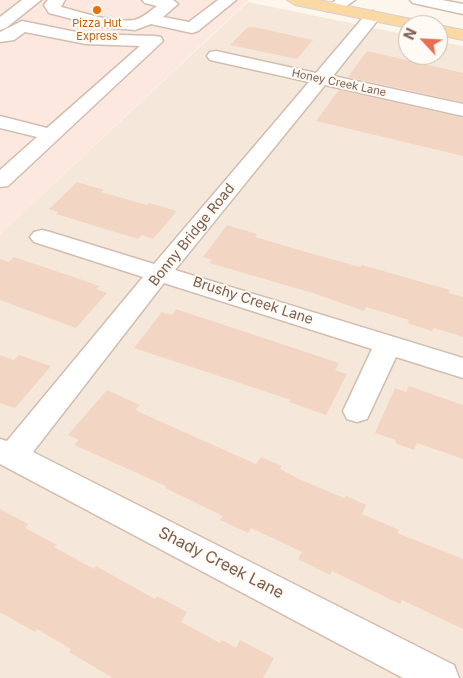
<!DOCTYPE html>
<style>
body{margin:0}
#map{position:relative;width:463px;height:678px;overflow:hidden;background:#fdf6ec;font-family:Inter,sans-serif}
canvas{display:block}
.north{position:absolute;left:398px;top:15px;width:50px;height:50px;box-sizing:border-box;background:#fffaf3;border:1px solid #cabbb1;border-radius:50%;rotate:295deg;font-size:14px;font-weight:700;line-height:20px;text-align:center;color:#7a5c4d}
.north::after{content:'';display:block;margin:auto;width:18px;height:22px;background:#e76f51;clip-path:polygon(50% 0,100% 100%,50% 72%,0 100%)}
</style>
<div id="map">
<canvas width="463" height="678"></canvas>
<div class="north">N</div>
</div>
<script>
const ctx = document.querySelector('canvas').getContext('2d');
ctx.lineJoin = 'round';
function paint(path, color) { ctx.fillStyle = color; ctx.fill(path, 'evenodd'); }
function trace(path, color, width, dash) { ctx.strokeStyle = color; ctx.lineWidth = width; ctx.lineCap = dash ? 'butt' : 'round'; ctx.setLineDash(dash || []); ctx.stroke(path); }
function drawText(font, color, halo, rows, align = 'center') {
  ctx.font = font + ' Inter,sans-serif'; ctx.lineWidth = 4; ctx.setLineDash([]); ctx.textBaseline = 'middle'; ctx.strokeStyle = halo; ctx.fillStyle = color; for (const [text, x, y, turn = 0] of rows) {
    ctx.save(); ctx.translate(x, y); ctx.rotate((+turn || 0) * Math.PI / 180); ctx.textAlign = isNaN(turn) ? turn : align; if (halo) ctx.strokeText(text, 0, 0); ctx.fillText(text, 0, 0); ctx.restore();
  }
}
paint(new Path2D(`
 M 248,2 L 408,35 L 408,55 L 438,55 L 438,41 L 463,46 L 463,678 L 0,678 L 0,234 Z`), '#f5e8da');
paint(new Path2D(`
 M 0,0 L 249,0 L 0,234 Z`), '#fde8e0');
paint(new Path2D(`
 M 248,27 L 254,27 L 313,40 L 297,59 L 230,45 Z
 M 367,51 L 463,73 L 463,102 L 348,77 Z
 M 339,90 L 463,118 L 463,156 L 316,121 Z
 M 77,182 L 104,190 L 101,192 L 147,205 L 149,203 L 177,211 L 153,239 L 142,235 L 138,239 L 56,214 L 58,212 L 49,209 Z
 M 227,225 L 257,234 L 255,237 L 306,252 L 360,267 L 362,265 L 450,290 L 449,293 L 463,297 L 463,337 L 434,328 L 432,331 L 407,323 L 409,320 L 366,307 L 364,311 L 313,293 L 209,263 L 212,260 L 203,257 Z
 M 14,257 L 100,286 L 96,289 L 107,293 L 76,328 L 0,300 L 0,259 L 9,262 Z
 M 176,309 L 339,363 L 335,370 L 347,374 L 326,415 L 289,402 L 291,400 L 134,348 L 162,312 L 172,315 Z
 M 0,355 L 14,360 L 19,355 L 51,366 L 15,408 L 0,403 Z
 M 409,386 L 463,405 L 463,459 L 417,443 L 414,450 L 395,443 L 396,440 L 375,433 L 395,388 L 406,392 Z
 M 107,390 L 140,405 L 135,410 L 195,437 L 256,464 L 261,457 L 282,466 L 280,469 L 299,479 L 344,498 L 346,496 L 366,505 L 362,514 L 399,530 L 397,533 L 463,559 L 463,629 L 402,600 L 400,604 L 332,571 L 330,575 L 298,559 L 302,552 L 251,528 L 248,533 L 220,520 L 223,516 L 165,488 L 166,486 L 74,445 L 79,440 L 68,435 Z
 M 0,509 L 28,524 L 25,528 L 57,545 L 54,547 L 94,569 L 96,566 L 155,599 L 157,596 L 187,612 L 181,622 L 220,643 L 222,640 L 236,648 L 240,640 L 274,658 L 263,678 L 113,678 L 69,652 L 71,649 L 37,629 L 35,632 L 0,612 Z`), '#f3d5c3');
const minor = new Path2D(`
 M 22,0 L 41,0 L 6,28 L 0,30 L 0,17 Z
 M 48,0 L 65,0 L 61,7 C 81,12 113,23 134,20 C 143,18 150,11 157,6 L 145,3 L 142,0 L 173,0 L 178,4 L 163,17 L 189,22 L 218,0 L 236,0 L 198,31 L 192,33 L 151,24 L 135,30 L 103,27 L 49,13 L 44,5 Z
 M 336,0 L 355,0 L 339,11 L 327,11 L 325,8 Z
 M 410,0 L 442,0 L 463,4 L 463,14 L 413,3 Z
 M 373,11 L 381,16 L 333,76 L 463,104 L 463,116 L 325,85 L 175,270 L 463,358 L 463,378 L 396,357 L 367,419 L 357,422 L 347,419 L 343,411 L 372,349 L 164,283 L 33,452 L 454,665 L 459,678 L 403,678 L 0,464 L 0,439 L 7,441 L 143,277 L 34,242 L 30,237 L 34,232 L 42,230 L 50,232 L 154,264 L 309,82 L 210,60 L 207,56 L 210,52 L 216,51 L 316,73 L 367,13 Z
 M 22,21 L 86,34 L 155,36 L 161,37 L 163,41 L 8,186 L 0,187 L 0,170 L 37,137 L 0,128 L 0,116 L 47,128 L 140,46 L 86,44 L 25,32 L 14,40 L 0,42 L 0,32 Z`);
const major = new Path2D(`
 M 287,0 L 319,0 L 416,20 L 422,21 L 425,25 L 408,25 L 408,28 L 295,5 Z
 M 437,25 L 438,25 L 463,30 L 463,40 L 438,35 Z`);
trace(minor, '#d1beb0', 3);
trace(major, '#dad1cd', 2);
paint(minor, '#fff');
paint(major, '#fbd9a5');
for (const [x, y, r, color] of [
 [97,10,5,"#e8710a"]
]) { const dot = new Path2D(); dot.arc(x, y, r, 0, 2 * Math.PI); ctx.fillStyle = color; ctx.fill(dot); trace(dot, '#fffaf3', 2); }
drawText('11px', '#c56008', '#fffaf3', [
 ["Pizza Hut",97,24],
 ["Express",97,37]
]);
drawText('11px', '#7a5c4d', '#fffaf3', [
 ["Honey Creek Lane",339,83,12]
]);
drawText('14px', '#7a5c4d', '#fffaf3', [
 ["Bonny Bridge Road",192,235,-51],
 ["Brushy Creek Lane",253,301,18]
]);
drawText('16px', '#7a5c4d', '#fffaf3', [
 ["Shady Creek Lane",221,563,27]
]);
</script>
